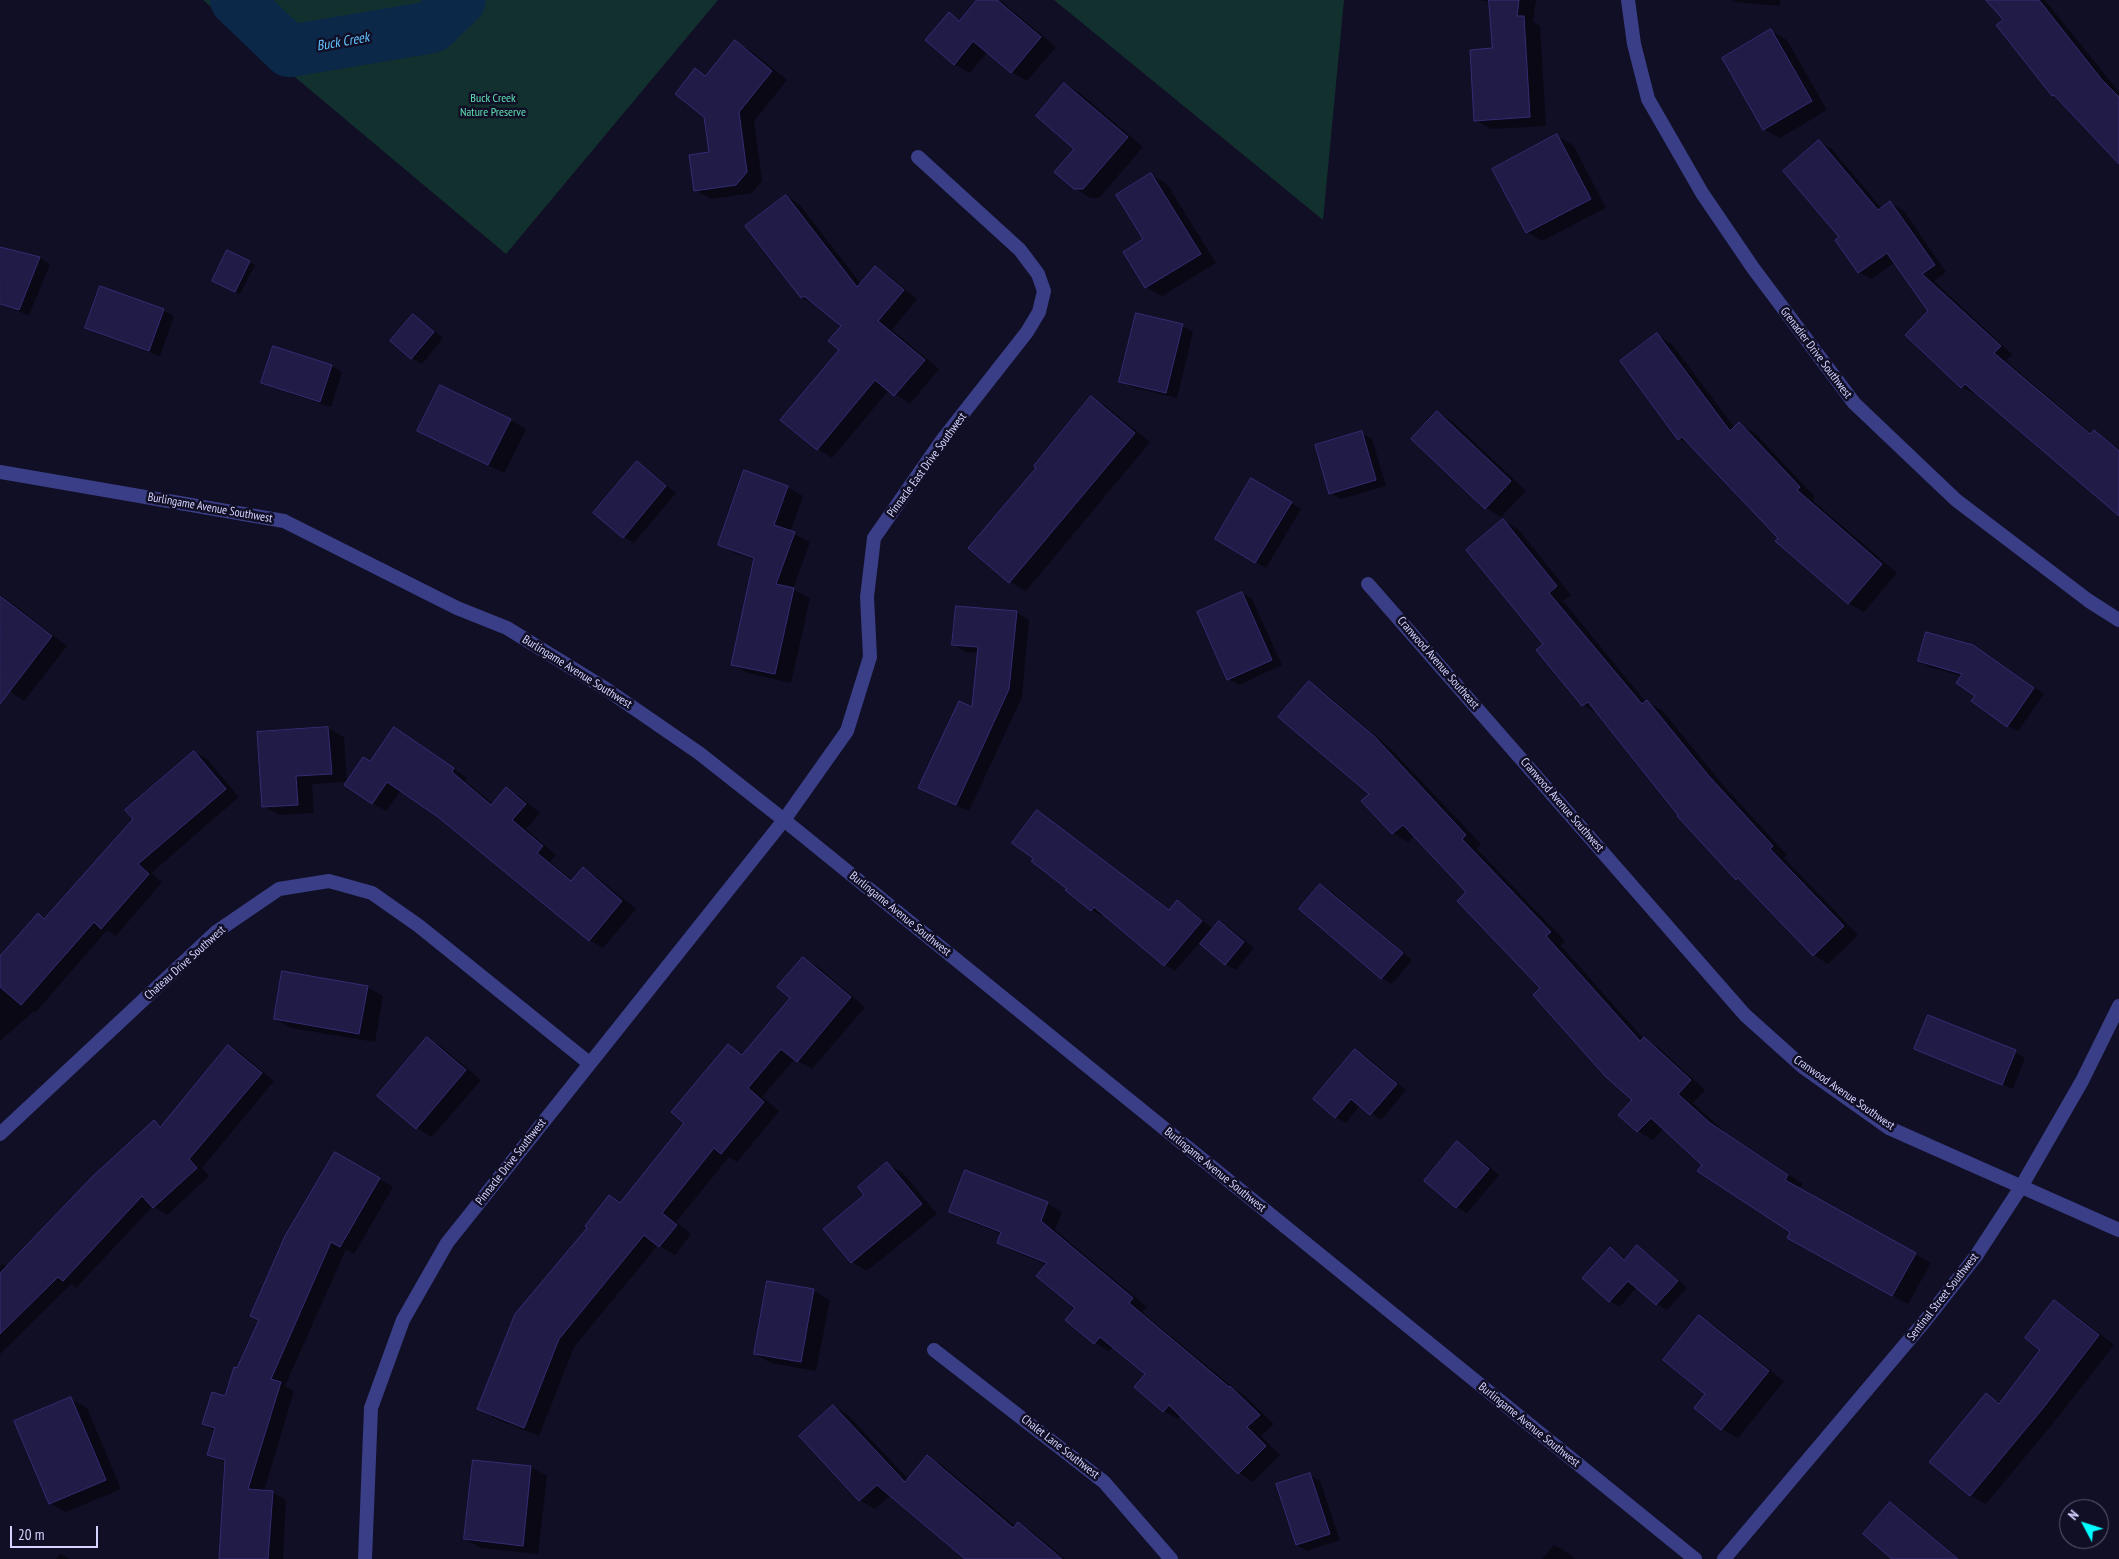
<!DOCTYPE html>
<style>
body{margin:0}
#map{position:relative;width:2119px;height:1559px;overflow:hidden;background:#110f26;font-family:"PT Sans Narrow",sans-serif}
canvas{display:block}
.north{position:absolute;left:2059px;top:1499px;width:50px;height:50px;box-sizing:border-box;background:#110f26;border:1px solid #5f5e7d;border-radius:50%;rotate:310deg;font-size:14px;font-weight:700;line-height:20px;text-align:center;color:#d5d4ff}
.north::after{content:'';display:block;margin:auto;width:18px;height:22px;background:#00fdff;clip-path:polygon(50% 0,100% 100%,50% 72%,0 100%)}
.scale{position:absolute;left:10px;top:1526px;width:88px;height:22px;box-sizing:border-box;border:2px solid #d5d4ff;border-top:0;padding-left:6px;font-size:15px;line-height:18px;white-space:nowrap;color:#d5d4ff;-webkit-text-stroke:4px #110f26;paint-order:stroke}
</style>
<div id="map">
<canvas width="2119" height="1559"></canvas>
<div class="north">N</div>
<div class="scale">20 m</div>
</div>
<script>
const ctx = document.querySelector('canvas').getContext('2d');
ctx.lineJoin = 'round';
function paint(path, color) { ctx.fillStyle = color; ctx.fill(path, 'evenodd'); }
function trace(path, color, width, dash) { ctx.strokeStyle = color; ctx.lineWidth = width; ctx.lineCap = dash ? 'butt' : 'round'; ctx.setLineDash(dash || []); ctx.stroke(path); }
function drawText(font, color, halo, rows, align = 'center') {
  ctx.font = font + ' "PT Sans Narrow",sans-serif'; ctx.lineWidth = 5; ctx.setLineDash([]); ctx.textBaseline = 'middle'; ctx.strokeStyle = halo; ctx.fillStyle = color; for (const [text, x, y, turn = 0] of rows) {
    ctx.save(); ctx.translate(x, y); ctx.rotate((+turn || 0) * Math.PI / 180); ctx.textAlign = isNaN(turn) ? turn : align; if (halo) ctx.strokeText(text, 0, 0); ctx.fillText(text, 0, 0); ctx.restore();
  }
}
paint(new Path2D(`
 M 203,0 L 718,0 L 506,254 Z
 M 1054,0 L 1344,0 L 1323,220 Z`), '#12302d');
paint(new Path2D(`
 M 979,0 L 1001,1 L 1056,47 L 1027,81 L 1012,72 L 987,52 L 970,73 L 954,64 L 949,13 L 961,21 Z
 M 1479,0 L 1536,0 L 1533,22 L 1540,26 L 1546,126 L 1491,129 L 1475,120 L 1493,49 L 1491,2 Z
 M 1732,0 L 1780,0 L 1780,6 L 1736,2 Z
 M 1988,0 L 2045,0 L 2119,92 L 2119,162 L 2059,98 L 2053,95 L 2004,20 Z
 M 1771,31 L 1787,40 L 1827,110 L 1780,138 L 1764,129 Z
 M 735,42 L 751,51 L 787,80 L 754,121 L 762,181 L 752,193 L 711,199 L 695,190 L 710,153 L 696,70 L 706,76 Z
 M 1065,84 L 1080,93 L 1143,147 L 1099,198 L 1091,198 L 1074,188 L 1076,148 Z
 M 1557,136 L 1573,145 L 1606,208 L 1542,241 L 1527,232 Z
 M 1819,142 L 1832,149 L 1882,209 L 1890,203 L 1903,210 L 1946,272 L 1934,281 L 2012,354 L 2006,361 L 2092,434 L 2094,432 L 2119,449 L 2119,514 L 1977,392 L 1975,394 L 1962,387 L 1906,335 L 1929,311 L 1895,262 L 1871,279 L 1859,272 L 1841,237 Z
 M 1151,175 L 1167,184 L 1216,263 L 1162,296 L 1146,287 L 1145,240 Z
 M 786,196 L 800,205 L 861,284 L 875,267 L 889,276 L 917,299 L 892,330 L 939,369 L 910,404 L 889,390 L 832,458 L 818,449 L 841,350 L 843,326 L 818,305 L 816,306 L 802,298 Z
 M 0,248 L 40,258 L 50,264 L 29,315 L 0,305 Z
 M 228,252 L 255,265 L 240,294 L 218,283 Z
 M 163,310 L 174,316 L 160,356 L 96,333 L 86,327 Z
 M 413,315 L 443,338 L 422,364 L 412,358 Z
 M 1137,315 L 1183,326 L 1193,332 L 1177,398 L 1131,387 L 1121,381 Z
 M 1657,335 L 1672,344 L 1735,428 L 1739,424 L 1755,433 L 1815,497 L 1812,500 L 1897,573 L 1864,612 L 1848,603 L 1779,538 L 1694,447 L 1679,439 Z
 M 274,347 L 332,366 L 342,372 L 331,407 L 273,388 L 263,383 Z
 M 1091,398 L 1107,407 L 1150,442 L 1026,591 L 1010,582 L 1038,468 Z
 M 1437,412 L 1453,422 L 1526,491 L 1501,517 L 1486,508 Z
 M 510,420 L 526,429 L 504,473 L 435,439 Z
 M 1361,433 L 1372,439 L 1386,486 L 1341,499 L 1330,493 Z
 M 637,463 L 647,469 L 676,493 L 634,543 L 624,537 Z
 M 1251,479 L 1301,509 L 1266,568 L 1216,539 Z
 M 787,487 L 803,496 L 790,532 L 810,542 L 793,589 L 810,598 L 791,683 L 748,673 L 732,664 L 755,560 L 735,553 L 719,544 Z
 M 1503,521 L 1518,529 L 1571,595 L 1563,601 L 1646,702 L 1662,710 L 1723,785 L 1787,855 L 1784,858 L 1858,935 L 1828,964 L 1814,955 L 1745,884 L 1737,879 L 1680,815 L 1598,714 L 1583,705 L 1544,644 Z
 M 1242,593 L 1252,599 L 1282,665 L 1239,685 L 1228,679 Z
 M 0,594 L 67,646 L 24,701 L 0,685 Z
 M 1016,612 L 1029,620 L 1022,697 L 969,811 L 933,795 L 973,709 L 979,653 L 966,652 L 953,644 Z
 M 1974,647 L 2044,694 L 2018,731 L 2008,726 L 1977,696 L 1962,676 L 1929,667 L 1919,661 Z
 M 1309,683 L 1324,692 L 1390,748 L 1481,844 L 1476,848 L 1565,941 L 1561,946 L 1644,1039 L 1659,1048 L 1705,1090 L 1693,1103 L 1726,1133 L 1803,1184 L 1799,1189 L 1931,1263 L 1908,1304 L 1804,1246 L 1792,1232 L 1664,1128 L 1653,1140 L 1638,1131 L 1620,1115 L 1633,1100 L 1542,988 L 1468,892 L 1415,836 L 1408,842 L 1393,833 L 1363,801 L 1370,794 Z
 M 328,728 L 344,737 L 347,782 L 312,784 L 314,813 L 279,815 L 263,806 L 258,733 Z
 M 394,728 L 467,778 L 465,781 L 493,804 L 506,788 L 520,797 L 540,813 L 526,829 L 556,855 L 550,862 L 573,881 L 583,869 L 597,877 L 636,909 L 603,948 L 589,940 L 439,816 L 401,790 L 386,811 L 372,803 L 370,763 Z
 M 194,752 L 208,760 L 239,797 L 151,873 L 162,882 L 116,936 L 107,930 L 36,1012 L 34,1011 L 0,1041 L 0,958 L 38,914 L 46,919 Z
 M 1037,811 L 1170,910 L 1177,902 L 1188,908 L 1212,928 L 1175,971 L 1165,965 L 1104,914 L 1102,916 L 1092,910 L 1036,859 Z
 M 1320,885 L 1331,891 L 1412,960 L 1392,984 L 1382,978 L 1301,909 Z
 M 1220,922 L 1230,928 L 1254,948 L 1236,970 L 1225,964 Z
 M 803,958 L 818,967 L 865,1007 L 812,1069 L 795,1059 L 762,1097 L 779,1111 L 737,1162 L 729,1157 L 676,1222 L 691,1234 L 675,1255 L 658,1245 L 574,1347 L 539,1436 L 494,1418 L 479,1409 L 609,1196 L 621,1203 L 685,1123 L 729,1045 L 744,1054 L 792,998 Z
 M 367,987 L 383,996 L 375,1042 L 291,1028 L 275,1019 Z
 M 427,1039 L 443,1048 L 481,1080 L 432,1137 L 417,1128 Z
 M 229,1046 L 242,1054 L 274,1081 L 202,1168 L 209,1176 L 167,1215 L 153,1206 L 76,1288 L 71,1284 L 0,1354 L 0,1266 L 2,1264 L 8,1267 L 154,1122 L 162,1126 Z
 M 1916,1048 L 2015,1052 L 2025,1058 L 2013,1089 Z
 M 1355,1050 L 1366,1056 L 1406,1090 L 1381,1120 L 1360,1105 L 1346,1123 L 1335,1117 Z
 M 1457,1143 L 1467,1149 L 1499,1175 L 1467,1213 L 1457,1207 L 1426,1181 Z
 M 336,1154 L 393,1187 L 354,1254 L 346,1249 L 285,1386 L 294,1391 L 264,1491 L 272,1492 L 286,1500 L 283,1559 L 220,1559 L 226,1463 L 209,1454 L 216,1431 L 203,1424 L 226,1397 L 260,1321 L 252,1316 Z
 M 887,1164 L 903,1173 L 937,1214 L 867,1271 L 852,1262 L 866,1195 Z
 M 966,1172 L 1048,1204 L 1062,1212 L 1055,1230 L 1147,1307 L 1142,1312 L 1235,1389 L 1245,1396 L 1274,1424 L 1261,1436 L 1280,1455 L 1253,1482 L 1239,1473 L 1181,1415 L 1178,1419 L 1164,1411 L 1147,1374 L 1114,1346 L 1109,1351 L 1095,1343 L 1077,1308 L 1047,1265 L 1013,1251 L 998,1243 L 1002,1234 L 965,1220 L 951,1211 Z
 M 1637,1247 L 1647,1253 L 1687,1288 L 1667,1310 L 1657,1304 L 1637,1287 L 1620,1307 L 1610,1301 L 1610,1248 L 1626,1259 Z
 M 768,1282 L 814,1291 L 830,1300 L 816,1371 L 771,1363 L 755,1354 Z
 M 2054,1302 L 2070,1311 L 2114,1345 L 2059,1416 L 1986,1504 L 1970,1495 L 1986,1395 L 2000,1403 L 2042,1350 Z
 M 1699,1316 L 1715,1326 L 1784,1381 L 1738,1438 L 1722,1429 L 1695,1408 L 1707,1394 Z
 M 71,1399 L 87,1408 L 121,1489 L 66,1512 L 50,1503 Z
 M 834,1406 L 849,1416 L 908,1479 L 927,1457 L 943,1466 L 1016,1527 L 1018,1524 L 1034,1533 L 1065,1559 L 971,1559 L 891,1495 L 875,1509 L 859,1500 Z
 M 474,1462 L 531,1467 L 547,1476 L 538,1554 L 481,1548 L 465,1539 Z
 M 1310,1475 L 1320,1481 L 1340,1540 L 1307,1551 L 1297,1545 Z
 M 1890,1503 L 1900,1509 L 1959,1559 L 1894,1559 Z
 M 1554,1545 L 1570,1554 L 1575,1559 L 1542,1559 Z
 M 60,1554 L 70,1559 L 56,1559 Z`), '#0007');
trace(new Path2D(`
 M 236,0 L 289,51 L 432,27 L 460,0`), '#0c2849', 52);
const building = new Path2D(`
 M 977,0 L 997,0 L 1041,37 L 1011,73 L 973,41 L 954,65 L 925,40 L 949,12 L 959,21 Z
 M 1489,0 L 1519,0 L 1517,16 L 1524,16 L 1530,117 L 1474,121 L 1470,50 L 1492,48 Z
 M 1986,0 L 2039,0 L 2102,80 L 2119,97 L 2119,164 L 2054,95 L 2052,96 L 1996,25 L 2003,20 Z
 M 1771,29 L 1812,101 L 1763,130 L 1722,58 Z
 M 735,40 L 772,71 L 739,112 L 747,172 L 736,185 L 694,191 L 689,155 L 709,152 L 704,117 L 675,94 L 695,68 L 705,76 Z
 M 1064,83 L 1128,137 L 1083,189 L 1074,189 L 1054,172 L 1074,149 L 1036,116 Z
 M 1557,134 L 1591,199 L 1526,233 L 1492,169 Z
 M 1819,140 L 1878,210 L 1890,201 L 1935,265 L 1922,274 L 2001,346 L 1994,353 L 2090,434 L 2094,430 L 2119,451 L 2119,516 L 1965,384 L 1961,388 L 1905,335 L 1928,311 L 1887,253 L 1858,273 L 1835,240 L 1839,237 L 1783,171 Z
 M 1151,173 L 1201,254 L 1145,288 L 1123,252 L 1143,239 L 1116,195 Z
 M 786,195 L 857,287 L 875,266 L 904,290 L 878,321 L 925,360 L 894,396 L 875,380 L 817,450 L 780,420 L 839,350 L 828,341 L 841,326 L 804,296 L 801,298 L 745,226 Z
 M 0,247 L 40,257 L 19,310 L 0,304 Z
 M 227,250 L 250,261 L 235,292 L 212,281 Z
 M 100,286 L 164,309 L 149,351 L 85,328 Z
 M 1136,313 L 1183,324 L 1166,393 L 1119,382 Z
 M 413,314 L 434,332 L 411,359 L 390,341 Z
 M 1657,333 L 1730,431 L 1739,422 L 1800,487 L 1797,490 L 1882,564 L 1848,604 L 1775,541 L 1778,538 L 1682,437 L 1678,440 L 1620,361 Z
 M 273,346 L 332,365 L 320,402 L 261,383 Z
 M 440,385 L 511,419 L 488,465 L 417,431 Z
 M 1091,396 L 1135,433 L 1009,583 L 968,548 L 1036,468 L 1034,466 Z
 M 1437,411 L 1511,481 L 1485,509 L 1411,439 Z
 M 1362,431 L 1376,480 L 1329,494 L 1315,445 Z
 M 637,461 L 666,486 L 623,538 L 593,513 Z
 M 744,470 L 788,486 L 774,525 L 795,532 L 776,584 L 794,588 L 775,674 L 731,665 L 754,558 L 718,545 Z
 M 1251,478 L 1292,502 L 1255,563 L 1215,539 Z
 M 1503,519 L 1557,586 L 1549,593 L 1642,704 L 1647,700 L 1708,775 L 1773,846 L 1770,849 L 1844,926 L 1813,956 L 1738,878 L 1736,880 L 1677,816 L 1678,815 L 1588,702 L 1582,706 L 1536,650 L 1543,644 L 1466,550 Z
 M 1242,592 L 1272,660 L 1227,680 L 1197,612 Z
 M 0,596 L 52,636 L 0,704 Z
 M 956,606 L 1017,611 L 1009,689 L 956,805 L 918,788 L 959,701 L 972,707 L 978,647 L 952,645 Z
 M 1926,632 L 1973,645 L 2034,688 L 2007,727 L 1971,701 L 1975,696 L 1956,683 L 1962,674 L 1918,661 Z
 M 1309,681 L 1375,737 L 1466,835 L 1462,839 L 1551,932 L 1546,936 L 1640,1041 L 1644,1037 L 1691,1080 L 1678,1094 L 1710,1123 L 1788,1175 L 1785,1180 L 1916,1253 L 1892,1296 L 1787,1238 L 1790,1232 L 1697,1171 L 1702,1165 L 1651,1118 L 1637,1132 L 1618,1115 L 1632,1100 L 1606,1077 L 1533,995 L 1540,988 L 1457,901 L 1466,892 L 1403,825 L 1392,834 L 1361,801 L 1369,794 L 1278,717 Z
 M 328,727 L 332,774 L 296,776 L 298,805 L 262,807 L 257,732 Z
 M 394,727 L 454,768 L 452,772 L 491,805 L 506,787 L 526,804 L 512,820 L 543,846 L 537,853 L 571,881 L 583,867 L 622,901 L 589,941 L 438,817 L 387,782 L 372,804 L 344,785 L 363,757 L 370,761 Z
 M 194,751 L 226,789 L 138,864 L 149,874 L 101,929 L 94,922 L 21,1005 L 0,987 L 0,956 L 38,913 L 44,919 L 133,819 L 125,810 Z
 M 1037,810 L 1169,910 L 1177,900 L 1202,921 L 1164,966 L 1094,907 L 1091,911 L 1065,890 L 1067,889 L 1031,861 L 1034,859 L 1012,843 Z
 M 1320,884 L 1403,953 L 1381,979 L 1299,909 Z
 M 1219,921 L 1244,942 L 1225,965 L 1200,944 Z
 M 803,957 L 851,997 L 797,1062 L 781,1049 L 748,1088 L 764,1102 L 721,1154 L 714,1148 L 662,1213 L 677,1225 L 659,1247 L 644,1235 L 559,1339 L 524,1428 L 477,1409 L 515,1314 L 587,1228 L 585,1226 L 609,1195 L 620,1203 L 684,1123 L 671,1112 L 728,1044 L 742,1055 L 790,998 L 777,987 Z
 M 282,971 L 368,986 L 359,1034 L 274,1019 Z
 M 1928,1015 L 2016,1050 L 2002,1085 L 1914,1049 Z
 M 427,1037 L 466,1070 L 416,1129 L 377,1096 Z
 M 228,1045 L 262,1073 L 189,1159 L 197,1168 L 153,1208 L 142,1196 L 63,1281 L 58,1277 L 0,1334 L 0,1273 L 92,1177 L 154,1120 L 160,1127 Z
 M 1355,1049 L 1397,1084 L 1370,1115 L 1351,1099 L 1335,1118 L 1313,1099 Z
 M 1457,1141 L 1489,1169 L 1456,1208 L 1424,1181 Z
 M 335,1152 L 380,1178 L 340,1247 L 331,1242 L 271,1379 L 281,1382 L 248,1489 L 273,1491 L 268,1559 L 219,1559 L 225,1460 L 207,1455 L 215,1428 L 202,1424 L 212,1392 L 225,1396 L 234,1367 L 237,1368 L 259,1320 L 250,1316 L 285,1236 Z
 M 887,1162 L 922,1204 L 851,1263 L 823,1229 L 864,1195 L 858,1187 Z
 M 965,1170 L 1048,1202 L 1041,1221 L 1133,1298 L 1129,1303 L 1229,1387 L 1230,1386 L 1260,1415 L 1247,1427 L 1266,1446 L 1238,1474 L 1169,1405 L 1163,1412 L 1134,1387 L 1145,1374 L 1100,1337 L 1094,1344 L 1065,1320 L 1075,1308 L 1036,1276 L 1047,1263 L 997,1243 L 1001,1232 L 949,1212 Z
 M 1637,1245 L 1678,1281 L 1656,1305 L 1628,1281 L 1609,1302 L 1582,1278 L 1610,1247 L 1624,1260 Z
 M 767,1281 L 814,1289 L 801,1362 L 754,1354 Z
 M 2054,1300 L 2099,1335 L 2044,1407 L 1970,1496 L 1929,1462 L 1986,1393 L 1999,1404 L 2040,1350 L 2025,1338 Z
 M 1699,1315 L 1769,1371 L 1721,1430 L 1694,1408 L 1705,1394 L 1663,1360 Z
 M 71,1397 L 106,1480 L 49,1504 L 14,1421 Z
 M 833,1405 L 905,1482 L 927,1455 L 1013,1528 L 1018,1522 L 1062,1559 L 965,1559 L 877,1485 L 859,1501 L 799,1436 Z
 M 473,1460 L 531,1466 L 523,1546 L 464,1539 Z
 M 1310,1473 L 1330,1534 L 1296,1545 L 1276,1484 Z
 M 1890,1502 L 1958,1559 L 1892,1559 L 1863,1534 Z`);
paint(building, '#201b47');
trace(building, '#342d74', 1);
trace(new Path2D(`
 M 1628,0 L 1634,44 L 1648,99 L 1702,193 L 1753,268 L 1854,403 L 1956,500 L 2089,601 L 2119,620
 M 1368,584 L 1745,1015 L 1803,1067 L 1889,1128 L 2119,1230
 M 0,1134 L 216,932 L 279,889 L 329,881 L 372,893 L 419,926 L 589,1063
 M 934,1350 L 1104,1482 L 1171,1559
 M 365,1559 L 371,1408 L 403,1320 L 447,1243 L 784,820 L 847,731 L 870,657 L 867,597 L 874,538 L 943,439 L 1027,332 L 1039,312 L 1044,291 L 1038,274 L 1020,250 L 918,157
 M 1724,1559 L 1925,1321 L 1976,1256 L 2021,1187 L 2082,1081 L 2119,1006`), '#3a3e86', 14);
trace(new Path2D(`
 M 0,472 L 284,521 L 457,608 L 507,628 L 606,689 L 699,753 L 784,820 L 1695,1559`), '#3a3e86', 14);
drawText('12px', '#5fe1b4', '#110f26', [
 ["Buck Creek",493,99],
 ["Nature Preserve",493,113]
]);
drawText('12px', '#d5d4ff', '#110f26', [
 ["Grenadier Drive Southwest",1816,353,53],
 ["Pinnacle East Drive Southwest",927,465,-54],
 ["Burlingame Avenue Southwest",210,508,10],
 ["Cranwood Avenue Southeast",1438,663,49],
 ["Burlingame Avenue Southwest",577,672,32],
 ["Cranwood Avenue Southwest",1562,805,49],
 ["Burlingame Avenue Southwest",900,914,39],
 ["Chateau Drive Southwest",185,963,-42],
 ["Cranwood Avenue Southwest",1844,1093,35],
 ["Pinnacle Drive Southwest",511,1162,-52],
 ["Burlingame Avenue Southwest",1215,1170,39],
 ["Sentinal Street Southwest",1943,1297,-52],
 ["Burlingame Avenue Southwest",1529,1425,39],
 ["Chalet Lane Southwest",1060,1447,38]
]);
drawText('italic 14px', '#62c5ff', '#110f26', [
 ["Buck Creek",343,42,-10]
]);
</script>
